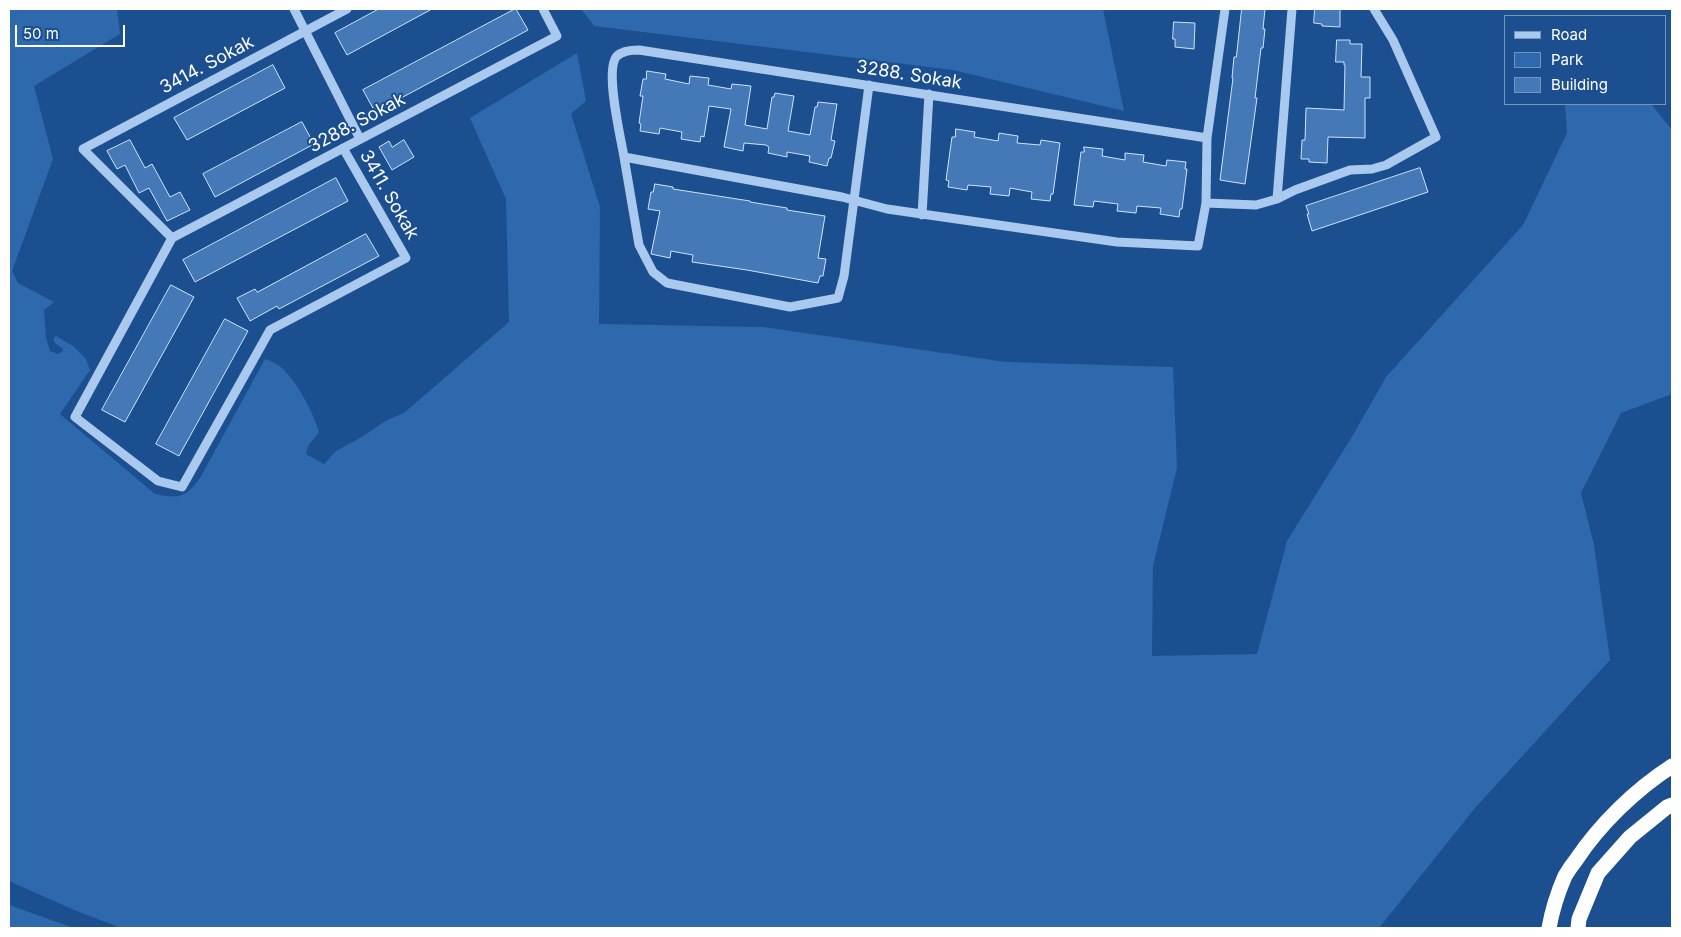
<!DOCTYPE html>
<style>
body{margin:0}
#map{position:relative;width:1681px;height:937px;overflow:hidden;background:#1b4f8f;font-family:Inter,sans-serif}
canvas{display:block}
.frame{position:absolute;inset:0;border:10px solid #fff;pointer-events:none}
.legend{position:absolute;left:1504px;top:15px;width:162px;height:90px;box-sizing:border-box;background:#1b4f8f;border:1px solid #7695bc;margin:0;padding:6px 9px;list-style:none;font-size:15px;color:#fff}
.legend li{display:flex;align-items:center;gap:10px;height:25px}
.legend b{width:25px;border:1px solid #7695bc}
.scale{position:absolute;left:15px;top:25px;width:110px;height:22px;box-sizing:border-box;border:2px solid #fff;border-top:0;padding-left:6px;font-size:15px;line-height:18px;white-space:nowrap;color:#fff;-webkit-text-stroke:4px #1b4f8f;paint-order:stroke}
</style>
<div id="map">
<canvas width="1681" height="937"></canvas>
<div class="frame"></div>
<ul class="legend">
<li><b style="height:6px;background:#a9c9ee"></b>Road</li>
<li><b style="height:14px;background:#2e69ad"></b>Park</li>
<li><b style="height:14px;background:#4478b7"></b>Building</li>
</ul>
<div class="scale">50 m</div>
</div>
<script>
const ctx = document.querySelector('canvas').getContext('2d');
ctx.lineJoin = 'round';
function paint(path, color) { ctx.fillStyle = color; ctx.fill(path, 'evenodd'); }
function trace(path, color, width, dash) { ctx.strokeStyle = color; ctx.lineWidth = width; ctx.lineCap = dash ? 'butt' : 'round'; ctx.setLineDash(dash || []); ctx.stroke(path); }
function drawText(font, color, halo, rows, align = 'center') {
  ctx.font = font + ' Inter,sans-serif'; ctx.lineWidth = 4; ctx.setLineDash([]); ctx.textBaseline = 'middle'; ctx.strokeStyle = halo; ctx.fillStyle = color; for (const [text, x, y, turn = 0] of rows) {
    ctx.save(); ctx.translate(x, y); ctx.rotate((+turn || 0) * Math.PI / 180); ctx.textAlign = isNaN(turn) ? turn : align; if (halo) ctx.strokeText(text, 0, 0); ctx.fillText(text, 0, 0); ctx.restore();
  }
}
paint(new Path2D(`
 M 9,9 L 117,9 L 120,34 L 34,86 L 53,159 L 12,271 L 18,283 L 54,302 L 44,310 L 46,338 L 50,351 L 58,354 L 63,351 L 63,349 L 55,343 L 53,338 L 56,336 L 73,346 L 86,359 L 90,370 L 60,414 L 155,494 C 179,499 185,498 200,478 L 265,359 C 271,361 278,364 282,368 C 298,383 313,412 319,432 L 308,446 L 306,454 L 324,464 L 336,451 L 360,438 L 387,420 L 404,413 L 509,322 L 506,199 L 470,118 L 577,53 L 586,101 L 571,114 L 600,207 L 599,324 L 763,327 L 1006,362 L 1173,367 L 1177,468 L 1153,566 L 1152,656 L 1257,654 L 1287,541 L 1353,435 L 1386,377 L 1523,225 L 1567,133 L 1565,104 L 1651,104 L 1672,130 L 1672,394 L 1621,413 L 1581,493 L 1594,545 L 1610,660 L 1475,808 L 1379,928 L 121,928 L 74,910 L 9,881 Z
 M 581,9 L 1103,9 L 1124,111 L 953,70 L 594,26 Z
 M 9,905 L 74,928 L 9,928 Z`), '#2e69ad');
const building = new Path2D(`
 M 379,9 L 432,9 L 347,55 L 335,33 Z
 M 515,9 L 516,9 L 528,30 L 375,112 L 363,90 Z
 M 1242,9 L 1265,9 L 1263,29 L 1265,29 L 1263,48 L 1261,48 L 1255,98 L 1257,98 L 1245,184 L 1220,180 L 1233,78 L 1232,78 L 1234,57 L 1236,57 Z
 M 1315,9 L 1340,9 L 1340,27 L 1322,26 L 1322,24 L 1314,23 Z
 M 1174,22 L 1195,23 L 1194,49 L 1175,47 L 1175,39 L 1173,39 Z
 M 1337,40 L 1350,40 L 1350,44 L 1362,44 L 1361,77 L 1370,77 L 1370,98 L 1365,98 L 1365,138 L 1328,137 L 1327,163 L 1309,162 L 1309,159 L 1301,159 L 1302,140 L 1305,140 L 1306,108 L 1344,110 L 1345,65 L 1344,65 L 1344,62 L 1336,62 Z
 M 273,65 L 285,88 L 187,140 L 174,118 Z
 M 647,71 L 666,74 L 665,79 L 689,84 L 690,76 L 709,78 L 708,85 L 731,89 L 732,84 L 751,86 L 745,125 L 767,129 L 772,97 L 774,97 L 775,93 L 794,96 L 788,131 L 810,135 L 815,107 L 817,107 L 818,102 L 837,104 L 831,140 L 835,141 L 831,158 L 829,158 L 827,166 L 809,162 L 810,156 L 787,152 L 787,157 L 768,153 L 769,147 L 766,145 L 744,143 L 743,151 L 724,147 L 731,109 L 709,106 L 704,137 L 701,136 L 700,142 L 681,139 L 682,132 L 660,128 L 659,134 L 640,131 L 641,124 L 639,123 L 643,96 L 640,96 L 643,79 L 646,79 Z
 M 302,122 L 314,144 L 215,197 L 203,174 Z
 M 956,129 L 975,132 L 974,137 L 998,141 L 999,133 L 1018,136 L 1017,143 L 1040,145 L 1041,140 L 1060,143 L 1053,194 L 1051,194 L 1050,201 L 1031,199 L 1032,192 L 1010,188 L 1009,196 L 990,194 L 991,187 L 968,185 L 967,190 L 948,187 L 949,181 L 946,180 L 952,137 L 955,137 Z
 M 130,140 L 145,168 L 152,164 L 170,197 L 180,192 L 190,210 L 167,221 L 149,188 L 139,193 L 125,165 L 117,169 L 107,151 Z
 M 404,140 L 414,157 L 392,170 L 379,147 L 389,141 L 392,147 Z
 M 1084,147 L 1103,149 L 1102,156 L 1125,160 L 1125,153 L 1144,155 L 1143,162 L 1166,166 L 1167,160 L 1186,162 L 1185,169 L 1187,169 L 1182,209 L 1180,209 L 1179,217 L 1160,214 L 1161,208 L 1137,206 L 1136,213 L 1117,211 L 1118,204 L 1094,201 L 1093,207 L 1074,205 L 1081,152 L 1084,152 Z
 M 1420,168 L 1428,192 L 1312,231 L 1307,214 L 1309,214 L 1306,206 Z
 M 336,178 L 348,201 L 195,282 L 183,260 Z
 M 655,184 L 673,187 L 673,189 L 750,201 L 750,202 L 787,208 L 787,210 L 825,216 L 818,258 L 826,259 L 823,276 L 820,276 L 818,283 L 747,270 L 692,262 L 693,255 L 671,251 L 670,258 L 651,254 L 660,211 L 648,209 L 651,192 L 653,192 Z
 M 366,234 L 379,256 L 279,309 L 277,306 L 250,321 L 237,298 L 255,289 L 257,292 Z
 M 171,285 L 194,297 L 125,422 L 102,410 Z
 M 225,319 L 248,331 L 179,456 L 156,444 Z`);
paint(building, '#4478b7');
trace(building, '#cfe3fa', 1);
trace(new Path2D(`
 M 294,9 L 360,139
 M 1292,9 L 1277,199 L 1295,190 L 1350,170 L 1372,169 L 1386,165 L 1436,137 L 1393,40 L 1374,9
 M 1207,138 L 639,50 C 633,50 622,51 617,56 C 604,69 621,138 624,157 L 842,197 L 887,209 L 1117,242 L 1198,246 L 1206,203 L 1256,205 L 1277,199
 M 624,157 L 639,245 L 653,272 L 667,283 L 790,307 L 838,298 L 844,276 L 869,85
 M 1206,203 L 1207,138 L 1225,9
 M 922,215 L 929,94
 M 172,238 L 75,417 L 158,481 L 182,487 L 270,330 L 406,258 L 343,148
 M 172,238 L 557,36 L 543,9
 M 172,238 L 83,149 L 347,9`), '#a9c9ee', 9);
trace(new Path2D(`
 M 1549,928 C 1552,911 1558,892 1565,876 C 1568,871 1572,865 1576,860 C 1600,824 1635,790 1672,766
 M 1578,928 L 1579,919 L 1598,873 L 1630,837 L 1667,807 L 1672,805`), '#fff', 15);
drawText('18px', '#fff', '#1b4f8f', [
 ["3414. Sokak",207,65,-28],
 ["3288. Sokak",909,75,9],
 ["3288. Sokak",357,123,-28],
 ["3411. Sokak",389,195,60]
]);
</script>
